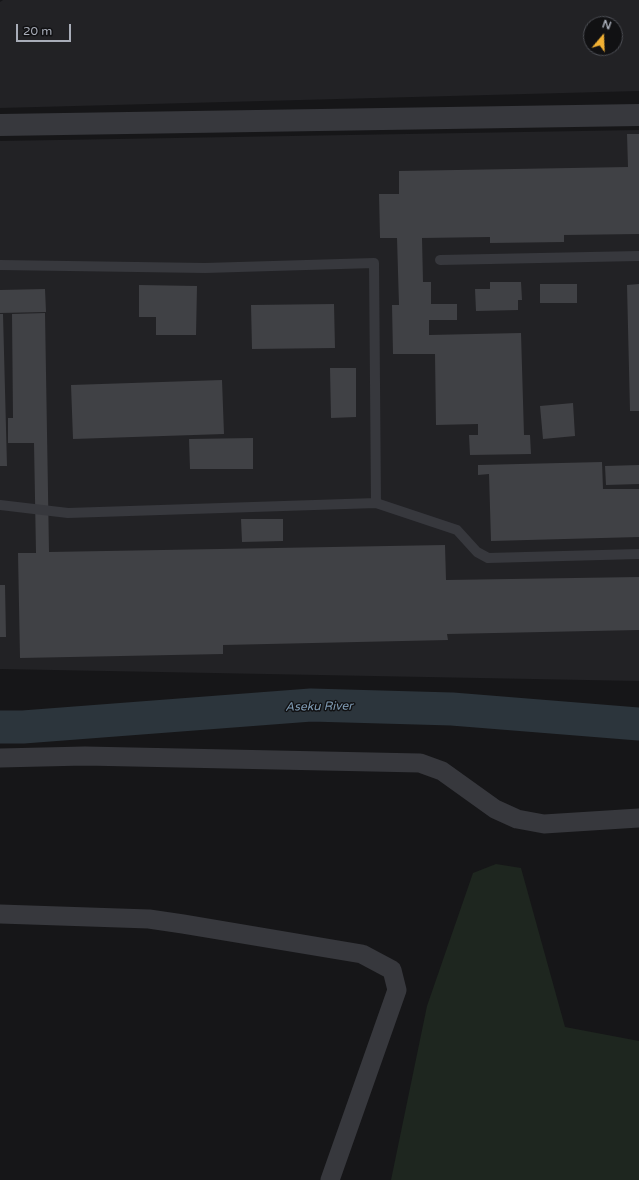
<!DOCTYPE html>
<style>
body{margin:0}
#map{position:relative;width:639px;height:1180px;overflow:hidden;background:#161618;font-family:"Varela Round",sans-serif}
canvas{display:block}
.north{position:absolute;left:583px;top:16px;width:40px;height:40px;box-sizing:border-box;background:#111113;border:1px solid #4d4f55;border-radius:50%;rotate:19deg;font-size:11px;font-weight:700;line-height:16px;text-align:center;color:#a8adb8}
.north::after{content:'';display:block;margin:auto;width:14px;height:18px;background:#f2b134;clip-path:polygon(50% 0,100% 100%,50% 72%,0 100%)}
.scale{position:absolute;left:16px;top:24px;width:55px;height:18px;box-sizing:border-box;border:2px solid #a8adb8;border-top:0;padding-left:5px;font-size:12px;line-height:14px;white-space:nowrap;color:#a8adb8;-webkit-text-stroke:3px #111113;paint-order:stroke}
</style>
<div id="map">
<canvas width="639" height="1180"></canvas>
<div class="north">N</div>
<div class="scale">20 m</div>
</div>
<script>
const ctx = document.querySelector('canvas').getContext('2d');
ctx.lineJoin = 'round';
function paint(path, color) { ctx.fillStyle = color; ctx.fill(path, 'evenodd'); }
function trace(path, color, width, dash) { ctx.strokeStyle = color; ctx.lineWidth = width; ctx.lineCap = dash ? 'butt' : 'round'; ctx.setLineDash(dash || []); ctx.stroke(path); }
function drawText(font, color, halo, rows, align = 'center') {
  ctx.font = font + ' "Varela Round",sans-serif'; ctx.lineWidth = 3; ctx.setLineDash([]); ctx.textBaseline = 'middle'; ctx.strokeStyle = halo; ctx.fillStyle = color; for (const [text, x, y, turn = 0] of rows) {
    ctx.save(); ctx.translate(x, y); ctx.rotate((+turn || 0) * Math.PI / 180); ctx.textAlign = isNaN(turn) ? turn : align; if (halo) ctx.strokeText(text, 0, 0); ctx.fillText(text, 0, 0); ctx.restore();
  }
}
paint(new Path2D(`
 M 3,0 L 639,0 L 639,91 L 0,108 L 0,2 ZM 591,24 L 615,24 L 615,48 L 591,48 Z
 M 639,130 L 639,681 L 0,669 L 0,141 Z`), '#222225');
paint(new Path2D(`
 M 496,864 L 521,868 L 565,1027 L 639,1041 L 639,1180 L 391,1180 L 427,1006 L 473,873 Z`), '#1e261f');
trace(new Path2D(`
 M 0,727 L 23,727 L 311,705 L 452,709 L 639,724`), '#2c353c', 33);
paint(new Path2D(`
 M 627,134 L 639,134 L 639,234 L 564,235 L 564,242 L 490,243 L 490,237 L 422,238 L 423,282 L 431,282 L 431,304 L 457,304 L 457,320 L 429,320 L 429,335 L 521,333 L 524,435 L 530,435 L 531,454 L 470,455 L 469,435 L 478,435 L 478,424 L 436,425 L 435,354 L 393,354 L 392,305 L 399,305 L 397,238 L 380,238 L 379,194 L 399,194 L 399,171 L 628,167 Z
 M 490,282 L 521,282 L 522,300 L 518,300 L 518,310 L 476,311 L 475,289 L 490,289 Z
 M 540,284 L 577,284 L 577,303 L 540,303 Z
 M 639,284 L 639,411 L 630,411 L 627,285 Z
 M 139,285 L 197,286 L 196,335 L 156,335 L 156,317 L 139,317 Z
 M 45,289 L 46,312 L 0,313 L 0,290 Z
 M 334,304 L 335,348 L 252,349 L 251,305 Z
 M 45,313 L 49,552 L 445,545 L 446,580 L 639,577 L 639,630 L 447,634 L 448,640 L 223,645 L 223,654 L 20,658 L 18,553 L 36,553 L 34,443 L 8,443 L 8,418 L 13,418 L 12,314 Z
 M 0,314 L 3,314 L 7,466 L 0,466 Z
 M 330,368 L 356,368 L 356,417 L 331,418 Z
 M 222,380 L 224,434 L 73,439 L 71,385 Z
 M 573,403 L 575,436 L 543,439 L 540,406 Z
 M 253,438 L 253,469 L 190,469 L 189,439 Z
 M 602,462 L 603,489 L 639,489 L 639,537 L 491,541 L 489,474 L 478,475 L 478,465 Z
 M 639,465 L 639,484 L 606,485 L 605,466 Z
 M 241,519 L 283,519 L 283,541 L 242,542 Z
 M 0,585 L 5,585 L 6,637 L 0,637 Z`), '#404145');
trace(new Path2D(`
 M 440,260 L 639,256
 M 0,265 L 205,268 L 374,263 L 376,503
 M 0,505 L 68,513 L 376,503 L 457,530 L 477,552 L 488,558 L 639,554`), '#37383d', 10);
trace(new Path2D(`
 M 0,758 L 85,756 L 420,763 L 442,771 L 495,809 L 517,819 L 544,824 L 639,818
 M 0,914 L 149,919 L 183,924 L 362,954 L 392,970 L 397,990 L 330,1180`), '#37383d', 19);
trace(new Path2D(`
 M 0,125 L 639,115`), '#37383d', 22);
drawText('italic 12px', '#7f9bb3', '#111113', [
 ["Aseku River",319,707,-1]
]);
</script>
